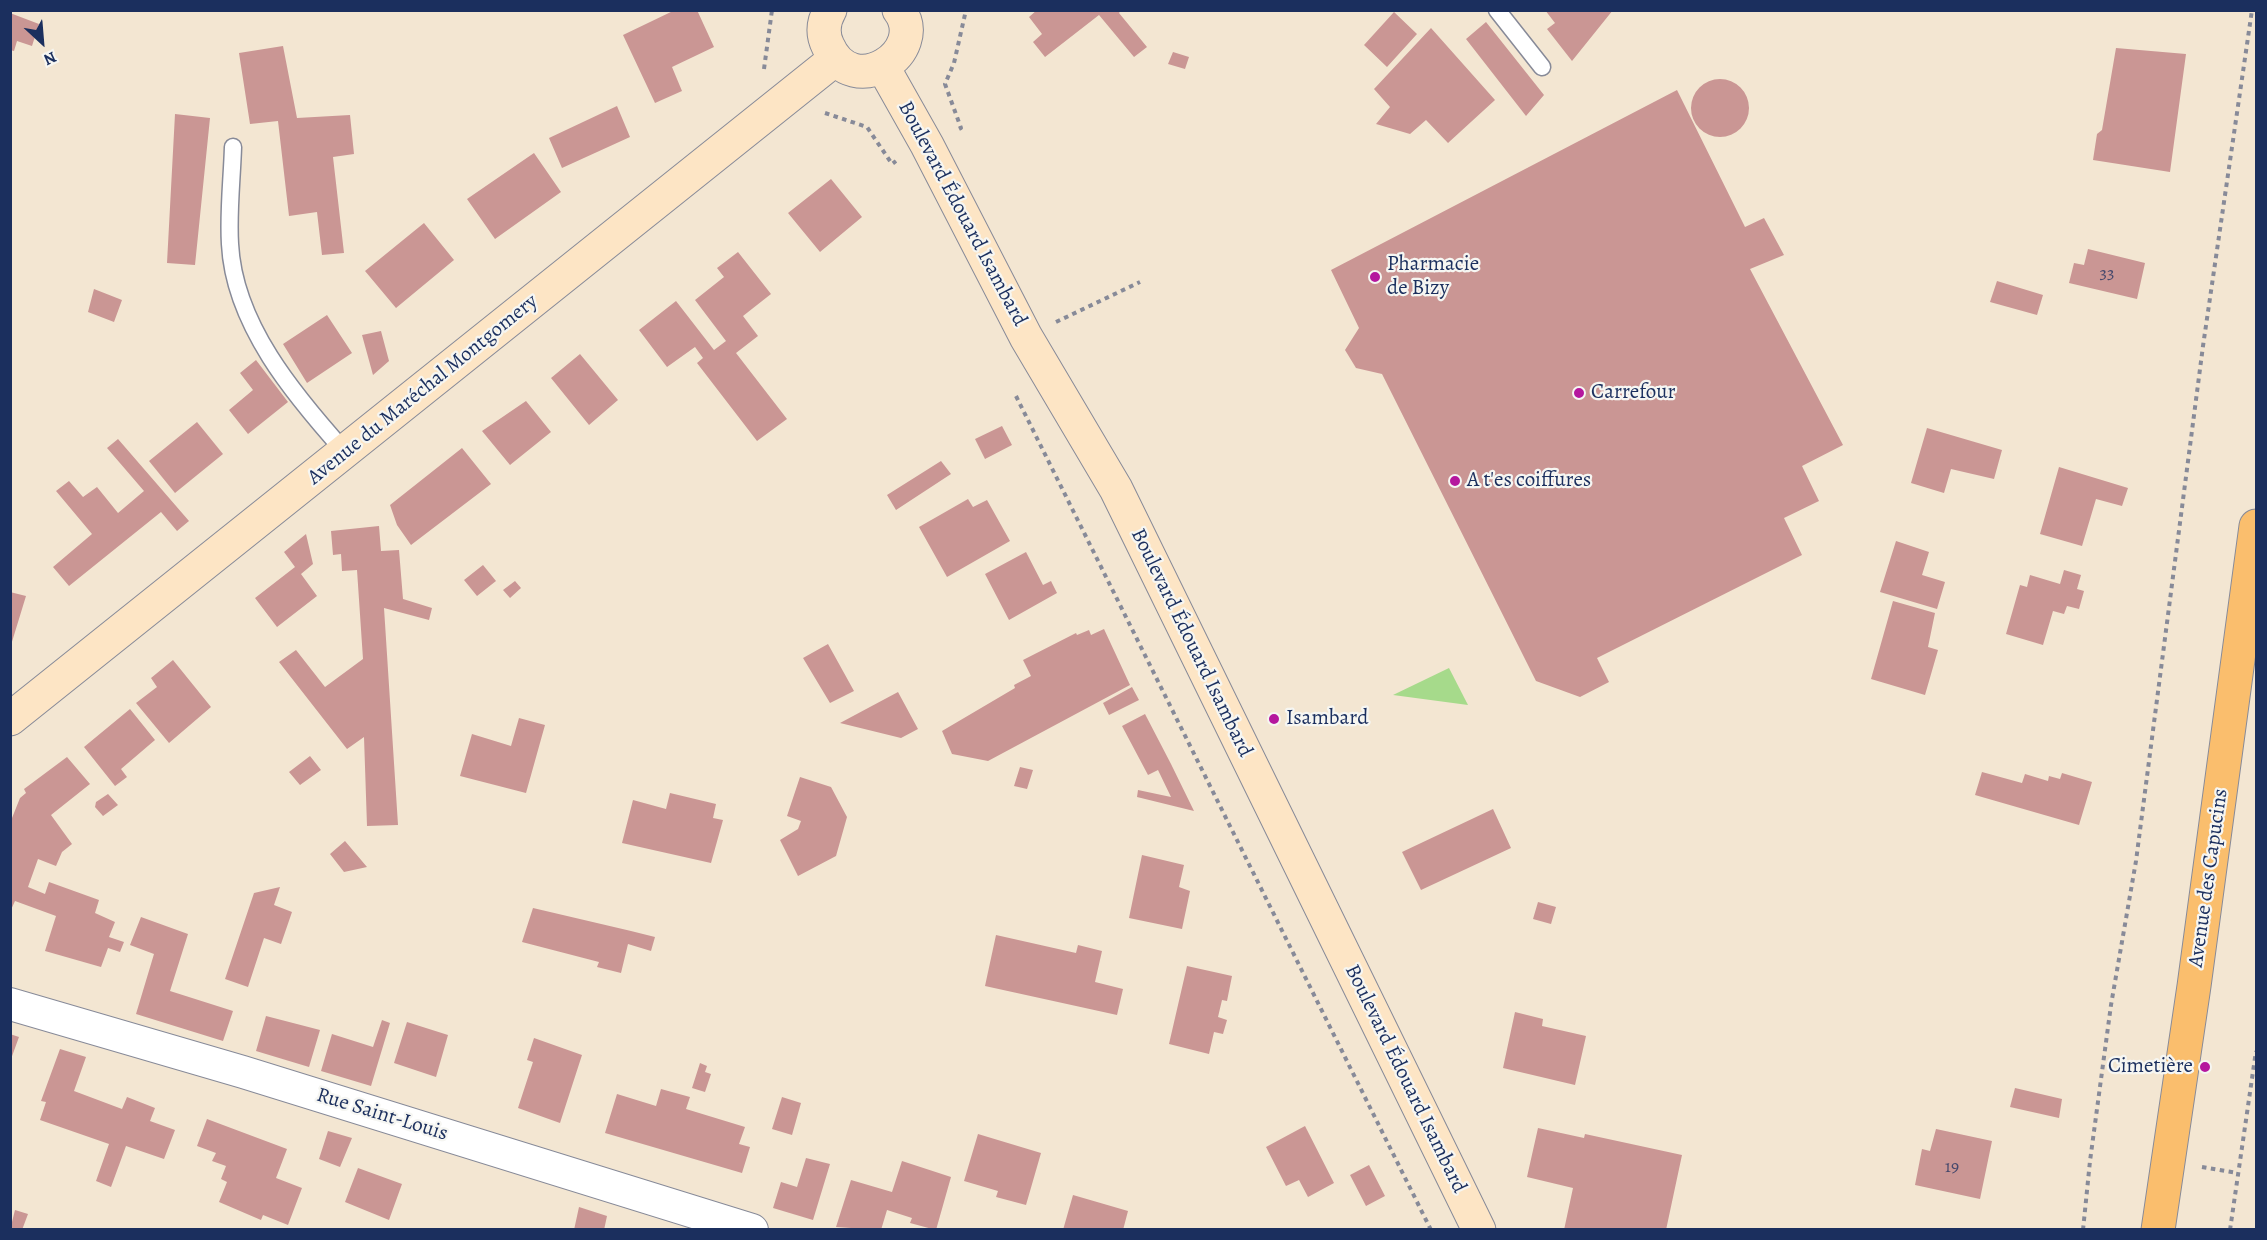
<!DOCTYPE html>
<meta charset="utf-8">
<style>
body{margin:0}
#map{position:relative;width:2267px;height:1240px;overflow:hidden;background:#f3e6d2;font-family:Alegreya,serif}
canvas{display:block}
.frame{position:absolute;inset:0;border:12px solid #1b2f5e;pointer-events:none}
.north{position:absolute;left:12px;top:12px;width:60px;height:60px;-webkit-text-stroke:4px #f6f6f2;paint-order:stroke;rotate:154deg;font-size:16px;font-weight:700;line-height:24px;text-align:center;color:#1b2f5e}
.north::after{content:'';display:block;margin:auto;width:21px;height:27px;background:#1b2f5e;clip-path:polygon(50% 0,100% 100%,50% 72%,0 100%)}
</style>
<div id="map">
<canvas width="2267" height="1240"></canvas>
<div class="frame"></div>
<div class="north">N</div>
</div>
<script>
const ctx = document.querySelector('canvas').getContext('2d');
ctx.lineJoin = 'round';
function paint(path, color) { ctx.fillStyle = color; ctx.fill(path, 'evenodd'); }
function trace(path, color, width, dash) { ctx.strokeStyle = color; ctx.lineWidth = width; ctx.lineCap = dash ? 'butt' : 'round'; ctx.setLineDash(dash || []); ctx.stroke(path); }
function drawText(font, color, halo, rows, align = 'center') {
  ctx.font = font + ' Alegreya,serif'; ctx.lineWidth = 4.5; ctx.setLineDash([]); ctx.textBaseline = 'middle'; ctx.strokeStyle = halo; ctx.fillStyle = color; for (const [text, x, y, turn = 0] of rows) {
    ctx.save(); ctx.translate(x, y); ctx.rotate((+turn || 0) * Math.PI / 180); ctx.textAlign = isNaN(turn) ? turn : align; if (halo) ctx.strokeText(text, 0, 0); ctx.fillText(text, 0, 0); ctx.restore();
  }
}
paint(new Path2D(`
 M 1449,668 L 1468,705 L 1393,695 Z`), '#a6da8b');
paint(new Path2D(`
 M 675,10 L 697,10 L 714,47 L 672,67 L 682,91 L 655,103 L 623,35 Z
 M 1037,10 L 1121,10 L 1119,13 L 1147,47 L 1134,57 L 1099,15 L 1045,57 L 1033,42 L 1042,34 L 1029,17 Z
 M 1545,10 L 1613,10 L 1572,61 L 1547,29 L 1555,23 Z
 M 1394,12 L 1417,34 L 1387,67 L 1364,45 Z
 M 10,13 L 39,24 L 32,46 L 17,41 L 14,51 L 10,50 Z
 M 1486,22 L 1544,95 L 1526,116 L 1466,39 Z
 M 1431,28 L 1495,100 L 1448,143 L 1426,120 L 1410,134 L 1376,124 L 1390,107 L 1374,89 Z
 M 283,46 L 297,118 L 350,115 L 354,154 L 333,157 L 344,253 L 322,255 L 317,212 L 289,216 L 278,121 L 250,124 L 239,53 Z
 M 2116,48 L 2186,54 L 2170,172 L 2093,160 L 2097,134 L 2102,130 Z
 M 1173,52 L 1189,57 L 1185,69 L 1168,64 Z
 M1691 108a29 29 0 1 1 58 0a29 29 0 1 1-58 0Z
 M 1677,90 L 1745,227 L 1764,218 L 1784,255 L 1750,269 L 1843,445 L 1802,466 L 1819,501 L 1784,518 L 1802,555 L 1597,658 L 1609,682 L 1580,697 L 1536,681 L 1382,374 L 1356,368 L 1345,350 L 1359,328 L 1331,270 Z
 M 617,106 L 630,137 L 562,168 L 549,138 Z
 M 175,114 L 210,118 L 195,265 L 167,263 Z
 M 534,153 L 561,192 L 495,239 L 467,199 Z
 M 831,179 L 862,217 L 820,252 L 788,213 Z
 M 424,223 L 454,260 L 396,308 L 365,271 Z
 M 2088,249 L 2145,263 L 2137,299 L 2069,283 L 2074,263 L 2084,265 Z
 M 738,252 L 771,294 L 743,316 L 758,336 L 736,353 L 787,419 L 757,441 L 697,363 L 703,358 L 695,347 L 667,367 L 639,330 L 676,301 L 714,350 L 726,341 L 695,300 L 724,277 L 717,268 Z
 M 1997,281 L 2043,295 L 2037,315 L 1990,302 Z
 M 94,289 L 122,300 L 114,322 L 88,312 Z
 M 327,315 L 352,353 L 307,383 L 283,344 Z
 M 381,331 L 389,361 L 373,375 L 362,335 Z
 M 580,354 L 618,400 L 589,425 L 551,378 Z
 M 256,360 L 288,402 L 248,434 L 229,410 L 253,390 L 240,373 Z
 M 526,401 L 551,432 L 510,465 L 482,431 Z
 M 197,422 L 223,454 L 175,493 L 149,461 Z
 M 1002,426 L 1012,445 L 985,459 L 975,439 Z
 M 1927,428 L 2002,450 L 1994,479 L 1951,469 L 1944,493 L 1911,483 Z
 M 118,439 L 189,521 L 177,531 L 161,512 L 69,586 L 53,567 L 92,534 L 56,491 L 69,481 L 83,497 L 97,487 L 118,513 L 144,491 L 107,448 Z
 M 462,448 L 491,484 L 411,545 L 397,525 L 390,505 Z
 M 941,461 L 951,474 L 896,510 L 887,495 Z
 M 2059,467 L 2128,488 L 2122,506 L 2096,499 L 2082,546 L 2040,534 Z
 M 968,499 L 973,507 L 987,500 L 1010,541 L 947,577 L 919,527 Z
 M 379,526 L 381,551 L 399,550 L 403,599 L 432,608 L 429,620 L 384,608 L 398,825 L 367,826 L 364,737 L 347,749 L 279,662 L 296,650 L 325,687 L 363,659 L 357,570 L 342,571 L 341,554 L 333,555 L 331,531 Z
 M 306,534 L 313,564 L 301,574 L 317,596 L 277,627 L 255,598 L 295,567 L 284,552 Z
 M 1896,541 L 1929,552 L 1922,575 L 1945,582 L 1937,609 L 1880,592 Z
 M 1026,552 L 1043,585 L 1051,581 L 1057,593 L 1009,620 L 985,574 Z
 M 483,565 L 496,581 L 477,596 L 464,580 Z
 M 2064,570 L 2081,575 L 2077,589 L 2084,591 L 2079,609 L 2067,606 L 2064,614 L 2053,611 L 2043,645 L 2006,634 L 2020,585 L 2027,587 L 2030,575 L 2060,584 Z
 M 515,581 L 521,588 L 510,598 L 503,590 Z
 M 10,592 L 26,596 L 11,645 L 10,645 Z
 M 1893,601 L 1935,613 L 1928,647 L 1938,650 L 1925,695 L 1871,679 Z
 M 1104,629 L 1130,685 L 988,761 L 952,754 L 942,731 L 1015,688 L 1014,685 L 1031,676 L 1023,660 L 1076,633 L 1077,635 L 1089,630 L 1091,635 Z
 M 828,644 L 854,691 L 830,703 L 803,658 Z
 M 173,660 L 211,707 L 169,743 L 136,703 L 157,687 L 151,678 Z
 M 1132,687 L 1139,700 L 1109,715 L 1103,703 Z
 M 898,692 L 918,729 L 901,738 L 840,723 Z
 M 130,709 L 155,740 L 121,769 L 127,777 L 115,786 L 84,747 Z
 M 1145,714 L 1171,764 L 1194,811 L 1137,797 L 1138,790 L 1171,797 L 1158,770 L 1148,775 L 1122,726 Z
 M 519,718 L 545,725 L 526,793 L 460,776 L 472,734 L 511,746 Z
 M 310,756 L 321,770 L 300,785 L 289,772 Z
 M 67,757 L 90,784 L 51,815 L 72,844 L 62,852 L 56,866 L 38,859 L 28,887 L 45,894 L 49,882 L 99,900 L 95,913 L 115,922 L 109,937 L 124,942 L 120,952 L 108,948 L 101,967 L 45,951 L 56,916 L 15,901 L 10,912 L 10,823 L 20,798 L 26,793 L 24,789 Z
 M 1020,767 L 1033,770 L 1027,789 L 1014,786 Z
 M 1982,772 L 2022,783 L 2025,774 L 2048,781 L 2049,776 L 2060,779 L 2062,773 L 2092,782 L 2079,825 L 1975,795 Z
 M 800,777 L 831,787 L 847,817 L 836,856 L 798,876 L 780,840 L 798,829 L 801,821 L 787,816 Z
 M 670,793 L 716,804 L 713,818 L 723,820 L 711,863 L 622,843 L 633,800 L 666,809 Z
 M 108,794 L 118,805 L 103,816 L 95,807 L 96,802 Z
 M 1493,809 L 1511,848 L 1421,890 L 1402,852 Z
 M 345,841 L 367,867 L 344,872 L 330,854 Z
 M 1142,855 L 1184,865 L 1179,887 L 1190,891 L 1182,929 L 1129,918 Z
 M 280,887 L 274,905 L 292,912 L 281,944 L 264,938 L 248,987 L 225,979 L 254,893 Z
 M 1538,902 L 1556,907 L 1551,924 L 1533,919 Z
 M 533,908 L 631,931 L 655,937 L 651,951 L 628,944 L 621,973 L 597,967 L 599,962 L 522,942 Z
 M 141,917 L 188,934 L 170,991 L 233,1011 L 223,1041 L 136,1014 L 154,954 L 130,945 Z
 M 996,935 L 1076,953 L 1078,945 L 1102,951 L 1095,982 L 1123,989 L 1117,1015 L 985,986 Z
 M 1187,966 L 1232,976 L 1227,1001 L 1222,1000 L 1218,1017 L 1227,1020 L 1223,1034 L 1214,1032 L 1209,1054 L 1169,1044 Z
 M 1515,1012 L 1543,1019 L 1542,1026 L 1586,1036 L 1575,1085 L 1503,1068 Z
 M 266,1016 L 320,1030 L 309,1067 L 256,1051 Z
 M 382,1020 L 390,1023 L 371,1086 L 321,1071 L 332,1034 L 373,1047 Z
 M 407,1022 L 448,1035 L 436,1077 L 394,1063 Z
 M 10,1034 L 19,1037 L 11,1059 L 10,1059 Z
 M 534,1038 L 582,1055 L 560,1123 L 518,1108 L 533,1062 L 527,1060 Z
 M 60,1049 L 86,1057 L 74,1091 L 122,1109 L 127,1097 L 155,1108 L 150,1121 L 175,1130 L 164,1159 L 126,1146 L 111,1187 L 96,1181 L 109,1144 L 40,1120 L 46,1102 L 41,1101 Z
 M 700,1063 L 707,1066 L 705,1072 L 711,1074 L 705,1092 L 692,1088 Z
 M 2015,1088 L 2062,1099 L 2059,1118 L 2010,1107 Z
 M 661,1089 L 690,1097 L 686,1109 L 745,1127 L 739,1144 L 750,1147 L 742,1173 L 605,1133 L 617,1094 L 656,1106 Z
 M 782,1097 L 801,1103 L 792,1135 L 772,1129 Z
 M 207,1119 L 287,1149 L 276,1178 L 302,1188 L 288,1225 L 263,1215 L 261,1220 L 219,1202 L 227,1182 L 221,1179 L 226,1166 L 212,1161 L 216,1153 L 197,1146 Z
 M 1305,1126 L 1334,1183 L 1308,1197 L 1299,1180 L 1286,1186 L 1266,1147 Z
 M 1538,1128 L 1584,1138 L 1585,1134 L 1682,1155 L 1666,1230 L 1564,1230 L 1573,1188 L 1527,1177 Z
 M 1936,1129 L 1992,1141 L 1980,1199 L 1915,1185 L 1922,1149 L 1930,1151 Z
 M 328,1131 L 352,1138 L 340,1167 L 319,1159 Z
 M 978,1134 L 1041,1153 L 1026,1205 L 996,1197 L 998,1191 L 964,1181 Z
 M 806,1158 L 830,1164 L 813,1220 L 773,1208 L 781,1182 L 797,1187 Z
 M 902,1161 L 951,1177 L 936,1230 L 910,1223 L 912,1218 L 887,1210 L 881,1230 L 836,1227 L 851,1180 L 892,1192 Z
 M 1369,1165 L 1385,1196 L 1366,1206 L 1350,1175 Z
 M 358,1168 L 402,1184 L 389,1220 L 345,1202 Z
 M 1073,1195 L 1128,1211 L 1123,1230 L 1063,1230 Z
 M 579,1207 L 607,1216 L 604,1230 L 574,1230 Z
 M 15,1210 L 28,1214 L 22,1230 L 10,1230 Z`), '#ca9694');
const lane = new Path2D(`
 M 1497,10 L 1542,67
 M 233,147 C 232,179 228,212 230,244 C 234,324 294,395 345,452`);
const street = new Path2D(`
 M 10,1004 L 243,1072 L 752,1230`);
const secondary = new Path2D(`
 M 830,10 C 823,22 822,34 828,46 C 853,103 930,51 899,10
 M 883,67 L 927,145 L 1026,337 L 1116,489 L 1479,1230
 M 10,719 L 834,60`);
const primary = new Path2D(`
 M 2158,1230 L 2194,986 L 2256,526`);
trace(lane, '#878a98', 19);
trace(street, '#878a98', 34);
trace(secondary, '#878a98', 35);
trace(primary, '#878a98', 35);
trace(new Path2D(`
 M 764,69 L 772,10
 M 825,113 L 867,127 L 892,164 L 896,161
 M 959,129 L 961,128 L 945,84 L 954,63 L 966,10
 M 1056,322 L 1140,282
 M 1016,396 L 1431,1230
 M 2202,1167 L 2237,1173
 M 2083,1230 L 2090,1161 L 2111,1005 L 2136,861 L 2203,346 L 2252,10
 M 2230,1230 L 2256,1051`), '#878a98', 4, [4.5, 4.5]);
trace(lane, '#fff', 16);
trace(street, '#fff', 32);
trace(secondary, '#fde5c5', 33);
trace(primary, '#fabe6d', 33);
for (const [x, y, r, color] of [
 [1375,277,6,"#b5179e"],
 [1579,393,6,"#b5179e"],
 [1455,481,6,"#b5179e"],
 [1274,719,6,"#b5179e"],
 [2205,1067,6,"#b5179e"]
]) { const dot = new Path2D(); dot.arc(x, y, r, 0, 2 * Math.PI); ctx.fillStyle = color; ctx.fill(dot); trace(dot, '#f6f6f2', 2); }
drawText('18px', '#47496c', null, [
 ["33",2107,274],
 ["19",1952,1168]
]);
drawText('21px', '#1b2f5e', '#f6f6f2', [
 ["Boulevard Édouard Isambard",962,214,62],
 ["Avenue du Maréchal Montgomery",423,390,-39],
 ["Boulevard Édouard Isambard",1191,643,64],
 ["Avenue des Capucins",2209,878,-82],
 ["Boulevard Édouard Isambard",1405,1079,64],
 ["Rue Saint-Louis",382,1115,17]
]);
drawText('21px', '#1b2f5e', '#f6f6f2', [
 ["Pharmacie",1387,265],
 ["de Bizy",1387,289],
 ["Carrefour",1591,393],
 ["A t'es coiffures",1467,481],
 ["Isambard",1286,719],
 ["Cimetière",2193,1067,"right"]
], 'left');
</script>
